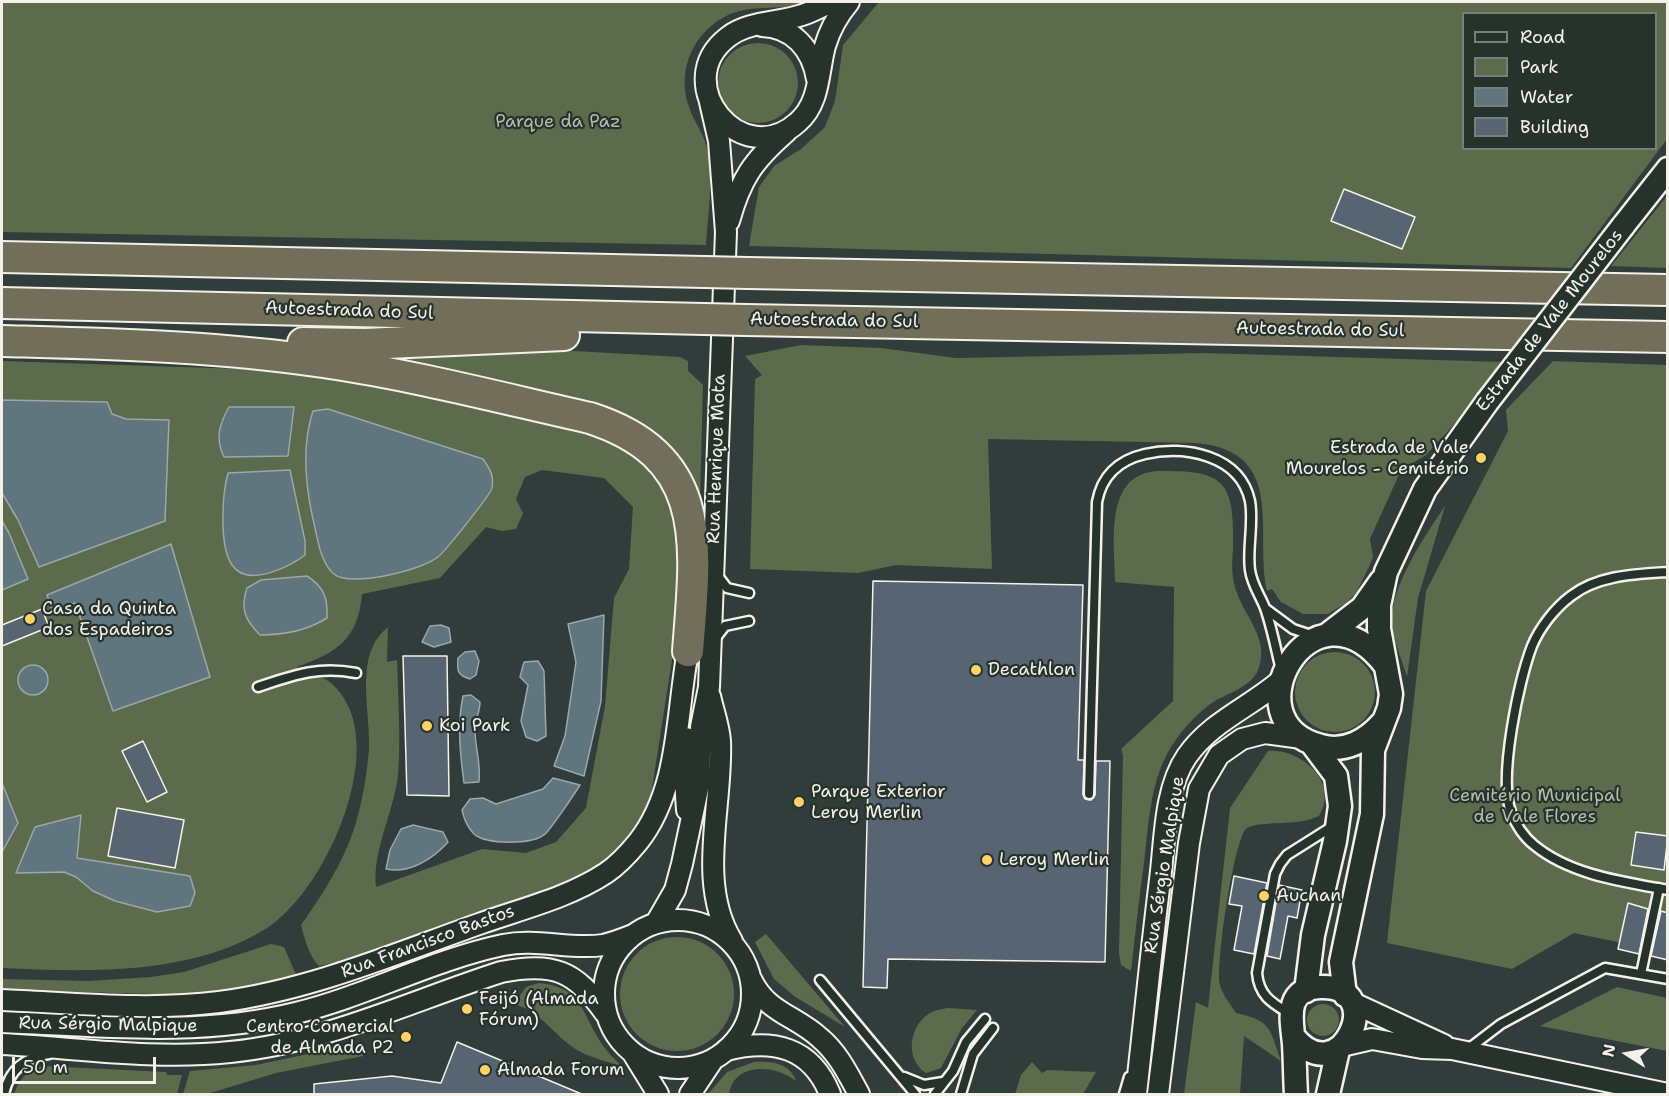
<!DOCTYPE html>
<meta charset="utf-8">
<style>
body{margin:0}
#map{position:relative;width:1669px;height:1096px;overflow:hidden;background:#303d3b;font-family:"Shantell Sans",sans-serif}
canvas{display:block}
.frame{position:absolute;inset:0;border:3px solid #f4f1e8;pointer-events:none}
.legend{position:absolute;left:1462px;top:12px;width:195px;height:138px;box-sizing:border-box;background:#26332d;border:2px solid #787f78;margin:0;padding:8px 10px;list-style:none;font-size:18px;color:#f4f1e8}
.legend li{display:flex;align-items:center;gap:12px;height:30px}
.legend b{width:30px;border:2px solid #787f78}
.north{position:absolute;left:1597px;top:1024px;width:60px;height:60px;-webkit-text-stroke:4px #26332d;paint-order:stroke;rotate:281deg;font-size:16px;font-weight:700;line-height:24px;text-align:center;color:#f4f1e8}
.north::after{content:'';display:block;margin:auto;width:21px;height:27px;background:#f4f1e8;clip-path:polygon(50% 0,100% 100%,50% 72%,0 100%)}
.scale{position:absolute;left:12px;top:1057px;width:144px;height:27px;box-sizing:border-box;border:3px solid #f4f1e8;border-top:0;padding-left:8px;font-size:18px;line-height:21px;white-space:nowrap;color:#f4f1e8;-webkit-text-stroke:4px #26332d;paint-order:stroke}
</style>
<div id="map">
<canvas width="1669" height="1096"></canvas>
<div class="frame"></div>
<ul class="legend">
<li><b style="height:8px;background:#26332d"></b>Road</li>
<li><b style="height:16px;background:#5c6b4c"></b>Park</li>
<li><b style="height:16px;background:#5f767e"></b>Water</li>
<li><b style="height:16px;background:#566571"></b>Building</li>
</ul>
<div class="north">N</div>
<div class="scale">50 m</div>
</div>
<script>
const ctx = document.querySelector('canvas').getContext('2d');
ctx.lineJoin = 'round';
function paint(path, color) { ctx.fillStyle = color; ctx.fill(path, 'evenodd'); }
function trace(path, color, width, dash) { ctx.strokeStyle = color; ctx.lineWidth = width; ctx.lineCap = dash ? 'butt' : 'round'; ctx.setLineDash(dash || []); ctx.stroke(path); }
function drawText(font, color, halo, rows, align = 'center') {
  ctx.font = font + ' "Shantell Sans",sans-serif'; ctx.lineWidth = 4.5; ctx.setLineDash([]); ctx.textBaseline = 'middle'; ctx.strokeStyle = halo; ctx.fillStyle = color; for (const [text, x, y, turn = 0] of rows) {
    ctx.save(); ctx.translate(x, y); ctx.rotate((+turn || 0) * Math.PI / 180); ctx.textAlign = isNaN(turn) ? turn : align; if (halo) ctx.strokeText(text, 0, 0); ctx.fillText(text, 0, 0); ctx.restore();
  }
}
paint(new Path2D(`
 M 2,2 L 809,2 C 782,12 754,3 728,15 C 693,32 676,71 689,107 C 694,123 706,136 708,153 C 713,183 708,215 706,245 L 2,232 Z
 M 879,2 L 1667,2 L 1667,139 L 1571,268 L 749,246 L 759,187 L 774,166 L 801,149 L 825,127 L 835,101 L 843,45 ZM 1464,14 L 1656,14 L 1656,148 L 1464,148 Z
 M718 83a40 40 0 1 1 80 0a40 40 0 1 1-80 0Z
 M 1667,196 L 1667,268 L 1611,266 Z
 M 801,345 L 881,348 L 956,358 L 1205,353 L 1504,362 L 1469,408 L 1426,455 L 1401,470 L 1370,539 L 1373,557 L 1370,565 L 1357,591 L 1348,602 L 1328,614 L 1303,614 L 1281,602 L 1272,589 L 1267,591 C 1254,533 1288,451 1196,443 L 988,439 L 992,569 L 896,565 L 858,573 L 750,569 L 755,379 L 762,375 L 745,356 Z
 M 575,351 L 680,357 L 688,361 L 688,371 L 703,385 L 700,500 C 682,460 675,449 638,425 L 410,365 L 403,359 L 438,354 Z
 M 2,361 L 242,369 L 347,377 L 611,437 L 640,457 L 674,503 L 682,559 L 675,641 L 650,801 L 637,827 L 621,846 L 595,868 L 536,894 L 342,961 L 319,966 C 308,954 305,940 301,925 C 322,895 342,865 354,829 C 362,804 367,775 369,748 C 371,709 353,655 388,627 L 387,662 L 397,660 C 398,698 401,737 398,775 C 394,812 372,851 376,887 L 482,849 L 526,853 L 556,842 L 586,808 L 605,706 L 614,598 L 629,569 L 633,507 L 604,478 L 542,470 L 525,477 L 516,499 L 523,513 L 516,529 L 502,531 L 486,527 L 440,578 L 362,594 C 358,640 337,652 297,667 L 300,678 C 306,678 313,677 318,677 C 329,678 340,691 345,700 C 382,762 324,891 267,928 C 192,976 86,972 2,968 Z
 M 1553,361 L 1667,365 L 1667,952 L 1574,933 L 1512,969 L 1387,943 L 1426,591 L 1508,431 L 1506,410 Z
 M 1156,471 C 1223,470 1235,479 1233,548 C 1232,562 1231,579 1237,593 C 1245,616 1267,637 1260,664 C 1254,689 1226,692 1209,705 C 1196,715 1184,728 1175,741 C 1150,777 1149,821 1144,863 C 1139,899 1135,935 1131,971 L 1121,965 L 1119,954 L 1123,755 L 1121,749 L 1173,701 L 1174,587 L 1115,582 C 1115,544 1103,476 1156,471 Z
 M 1445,506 L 1418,598 L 1407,677 C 1402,660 1393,640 1392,623 C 1389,588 1426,534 1445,506 Z
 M1295 692a40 40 0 1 1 80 0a40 40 0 1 1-80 0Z
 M 1268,751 C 1301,748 1340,783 1319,816 C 1297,827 1261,820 1247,828 C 1234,836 1215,968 1220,985 C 1222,994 1231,1005 1236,1013 C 1272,1021 1269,1028 1281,1061 L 1244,1036 L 1240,1094 L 1184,1094 L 1196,1002 L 1208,1008 L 1230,808 Z
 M 766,934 L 845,1027 L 794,996 L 774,979 L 755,942 Z
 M620 994a57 57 0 1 1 114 0a57 57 0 1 1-114 0Z
 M 271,944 L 284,947 L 297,977 L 230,991 L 193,995 L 2,990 L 2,979 L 89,981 L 151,977 L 184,972 Z
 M 539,983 C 579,987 580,1007 597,1036 C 604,1049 613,1058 624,1068 C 609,1061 593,1059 579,1051 C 554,1037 543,1012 514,1004 L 526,987 Z
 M 1617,987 L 1667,998 L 1667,1051 L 1540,1026 Z
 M1307 1020a16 16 0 1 1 32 0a16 16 0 1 1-32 0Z
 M 948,1008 L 977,1010 L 962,1028 L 941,1068 L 926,1073 C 905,1060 908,1026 930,1013 C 935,1010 942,1009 948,1008 Z
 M 341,1047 L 365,1047 L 363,1056 L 276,1073 L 207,1094 L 183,1094 L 190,1071 L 256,1065 Z
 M 754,1062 C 771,1061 790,1063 796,1081 C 775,1064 734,1062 729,1094 L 708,1094 L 727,1072 Z
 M 1032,1062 L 1042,1073 L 1047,1070 L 1096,1072 L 1083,1094 L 1015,1094 L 1021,1075 Z
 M 43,1066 L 166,1072 L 167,1075 L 182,1075 L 177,1094 L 14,1094 C 19,1079 27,1070 43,1066 Z`), '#5c6b4c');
const water = new Path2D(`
 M 2,400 L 107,402 L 112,414 L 126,419 L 169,420 L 165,521 L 39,567 L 18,520 L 2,493 Z
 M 229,407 L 294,407 L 288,456 L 224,457 C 215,438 219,425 229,407 Z
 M 328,409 L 483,459 C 490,469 494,475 492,488 C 491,494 447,549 439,556 C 424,570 350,588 334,574 C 319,562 317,533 312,515 C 305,481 302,444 313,411 Z
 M 290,470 L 305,541 L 305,555 C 290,567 247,588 232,565 C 219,546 222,495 228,473 Z
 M 2,521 L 9,533 L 28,579 L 2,590 Z
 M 171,544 L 210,677 L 113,711 L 75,603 L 52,610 L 47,595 Z
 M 307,576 C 324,587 328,598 327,618 C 308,630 283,635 260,635 C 245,620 240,609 247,588 L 261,580 Z
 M 604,615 L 601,701 L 584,776 L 554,766 L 565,736 L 576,662 L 568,624 Z
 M 441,625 L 449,628 L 451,642 L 434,647 L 422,642 L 430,626 Z
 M 475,651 L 479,661 L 476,675 L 470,679 C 457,675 457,671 458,658 L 465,652 Z
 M 538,661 L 544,671 L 546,736 L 537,741 L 526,737 L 521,721 L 528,685 L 520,677 L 524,662 Z
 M18 680a15 15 0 1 1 30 0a15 15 0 1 1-30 0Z
 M 471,695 L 480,702 C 480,712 475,720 475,730 C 475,748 481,761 479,782 L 464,783 C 460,753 457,725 463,696 Z
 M 553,778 L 580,785 C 575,793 551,829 545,834 C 533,845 486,845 474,834 C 467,827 464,819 462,810 L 470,799 L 483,798 L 496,804 L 543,789 Z
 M 2,783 L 18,823 L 2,852 Z
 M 81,815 L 77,858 L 190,876 L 195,893 L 190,906 L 157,912 L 115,901 L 93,891 L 76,877 L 64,872 L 16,873 L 35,827 Z
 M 413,825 L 443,832 L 448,842 C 433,859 409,874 386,869 L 390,850 L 401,829 Z`);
paint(water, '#5f767e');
trace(water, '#9ba7a8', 1.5);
const building = new Path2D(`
 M 1344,189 L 1415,217 L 1402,249 L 1331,221 Z
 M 873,581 L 1083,585 L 1078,760 L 1084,760 L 1083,794 L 1085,799 L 1091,800 L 1095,795 L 1096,761 L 1110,761 L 1105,962 L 888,959 L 887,988 L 863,987 Z
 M 42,609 L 49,627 L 2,646 L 2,625 Z
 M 403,656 L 447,656 L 449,796 L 407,795 Z
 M 143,741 L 167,792 L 147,802 L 122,751 Z
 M 117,808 L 184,820 L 175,868 L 108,856 Z
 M 1636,832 L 1668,836 L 1664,870 L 1631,865 Z
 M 1234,876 L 1267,883 L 1254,954 L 1234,950 L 1242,906 L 1229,904 Z
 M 1279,885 L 1302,890 L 1297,918 L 1288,916 L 1280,959 L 1267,956 Z
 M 1628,903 L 1648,909 L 1639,954 L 1618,949 Z
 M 1661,911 L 1668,913 L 1668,960 L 1651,956 Z
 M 457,1042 L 584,1095 L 314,1095 L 314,1084 L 392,1076 L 441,1083 Z`);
paint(building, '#566571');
trace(building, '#f4f1e8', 1.5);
const service = new Path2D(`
 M 1668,572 C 1636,574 1598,575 1571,596 C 1555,608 1540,627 1532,646 C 1519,680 1498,778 1511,812 C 1515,824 1524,837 1534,845 C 1570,875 1624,882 1668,890
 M 718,576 L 727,588 L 749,593
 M 1266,609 L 1293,629 L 1314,636
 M 715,639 L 725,626 L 749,621
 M 258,687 C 294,675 317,666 356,673
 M 1089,794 L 1097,502 C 1102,475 1119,460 1145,454 C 1185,445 1240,455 1250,501 C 1254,524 1247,548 1250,570 C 1252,585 1260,595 1265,608 C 1272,628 1276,650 1281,670
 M 1641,974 L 1659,888
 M 820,980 L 915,1094
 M 1290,1014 C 1272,1003 1259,996 1257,973 L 1275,874 L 1280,864 L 1287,855 L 1333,826
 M 1467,1050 L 1501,1024 L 1605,968 L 1668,979
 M 904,1077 L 924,1085 L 943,1082
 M 4,1094 C 9,1071 24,1057 49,1054
 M 935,1094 L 953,1071 L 966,1042 L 985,1019
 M 961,1094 L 973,1054 L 993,1028
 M 1124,1094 L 1129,1077`);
const tertiary = new Path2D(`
 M 831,2 C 822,6 812,12 802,15 C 779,23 748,21 728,37 C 668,83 742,173 798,122 C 820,103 818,72 825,46 C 830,29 838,15 849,2
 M 762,26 C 793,27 812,49 817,79
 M 729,221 C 741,178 753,161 786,132
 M 710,696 C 713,710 719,726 720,741 C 723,805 696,883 732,941
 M 686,738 L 685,779 L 687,810
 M604 994a74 74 0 1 1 148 0a74 74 0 1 1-148 0Z
 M 656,923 L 675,890 L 682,864 L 699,784 L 701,727 L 709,687 L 726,232 L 719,141 L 710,102
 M 751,979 C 767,1013 795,1015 820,1038 C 838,1053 848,1074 859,1094
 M 2,1000 C 73,1003 148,1011 219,1002 C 310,990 394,954 479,924 C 521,909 568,898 606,873 C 618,865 629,853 638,842 C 680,789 676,714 688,651
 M 1351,1002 L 1444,1045
 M 2,1022 C 100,1026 199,1037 296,1013 C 366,996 432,960 503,945 C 537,938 570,950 603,945 C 613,943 623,939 633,935
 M 2,1044 C 77,1048 154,1060 230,1052 C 324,1043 411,1001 501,972 C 553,962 575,970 605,1013
 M 1346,1045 L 1372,1039 L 1422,1048 L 1452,1049 L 1668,1094
 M 726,1050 C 773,1038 811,1047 830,1094
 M 634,1055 L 658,1094
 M 690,1094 L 712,1061
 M 1136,1094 C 1144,1023 1151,952 1160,880 C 1165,841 1164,789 1187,756 C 1211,722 1248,708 1279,682
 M 1158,1094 L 1189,843 L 1199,789 L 1219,755 L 1242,739 L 1265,733 L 1302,738`);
const secondary = new Path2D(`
 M 1623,226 L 1668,169
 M 1327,635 L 1362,608 L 1381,581
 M 1382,723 C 1367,740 1345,753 1321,746 C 1226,722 1313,571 1385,665
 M 1306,991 L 1313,935 L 1335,841 L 1340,806 L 1336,776 L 1312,744
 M 1345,995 L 1341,962 L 1372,814 L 1373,750 L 1389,708 L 1391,694 L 1379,629 L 1379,605 L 1386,572 L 1425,489 L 1487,402
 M 1293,1036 C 1341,1096 1390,983 1320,987 C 1283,989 1292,1021 1294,1044 C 1295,1061 1295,1078 1296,1094
 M 1328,1094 L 1338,1050`);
const motorway = new Path2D(`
 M 2,257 L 705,272
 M 748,273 L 1668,290
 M 2,303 L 704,319
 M 746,320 L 1668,337
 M 2,341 C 109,344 217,346 323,362 C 413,375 501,398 590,418 C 711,457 696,546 688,651
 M 303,343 L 365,344 L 564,335`);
trace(service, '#f4f1e8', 13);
trace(tertiary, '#f4f1e8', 24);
trace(secondary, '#f4f1e8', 27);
trace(motorway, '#f4f1e8', 34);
trace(service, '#26332d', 8);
trace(tertiary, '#26332d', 20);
trace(secondary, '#26332d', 22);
trace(motorway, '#716e59', 30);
const secondaryBridge = new Path2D(`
 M 1487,402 L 1623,226`);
const motorwayBridge = new Path2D(`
 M 705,272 L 748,273
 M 704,319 L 746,320`);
trace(secondaryBridge, '#f4f1e8', 27, []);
trace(motorwayBridge, '#f4f1e8', 34, []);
trace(secondaryBridge, '#26332d', 22);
trace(motorwayBridge, '#716e59', 30);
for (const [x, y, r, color] of [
 [1481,458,6,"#ffd166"],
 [30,619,6,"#ffd166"],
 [976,670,6,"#ffd166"],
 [427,726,6,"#ffd166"],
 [799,802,6,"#ffd166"],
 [987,860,6,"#ffd166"],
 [1264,896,6,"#ffd166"],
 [467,1009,6,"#ffd166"],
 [406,1037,6,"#ffd166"],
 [485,1070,6,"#ffd166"]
]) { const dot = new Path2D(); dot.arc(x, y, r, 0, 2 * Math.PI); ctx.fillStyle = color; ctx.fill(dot); trace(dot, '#26332d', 2); }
drawText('18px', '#b7bbaa', '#26332d', [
 ["Parque da Paz",558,122],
 ["Cemitério Municipal",1535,796],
 ["de Vale Flores",1535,817]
]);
drawText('18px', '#f4f1e8', '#26332d', [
 ["Autoestrada do Sul",349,311,2],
 ["Autoestrada do Sul",834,321,1],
 ["Estrada de Vale Mourelos",1550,321,-52],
 ["Autoestrada do Sul",1320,330,1],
 ["Rua Henrique Mota",717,459,-88],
 ["Rua Sérgio Malpique",1165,865,-81],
 ["Rua Francisco Bastos",428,942,-20],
 ["Rua Sérgio Malpique",108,1025,1]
]);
drawText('18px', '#f4f1e8', '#26332d', [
 ["Estrada de Vale",1469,448,"right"],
 ["Mourelos - Cemitério",1469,469,"right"],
 ["Casa da Quinta",42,609],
 ["dos Espadeiros",42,630],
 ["Decathlon",988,670],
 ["Koi Park",439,726],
 ["Parque Exterior",811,792],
 ["Leroy Merlin",811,813],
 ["Leroy Merlin",999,860],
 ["Auchan",1276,896],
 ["Feijó (Almada",479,999],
 ["Fórum)",479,1020],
 ["Centro Comercial",394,1027,"right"],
 ["de Almada P2",394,1048,"right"],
 ["Almada Forum",497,1070]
], 'left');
</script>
